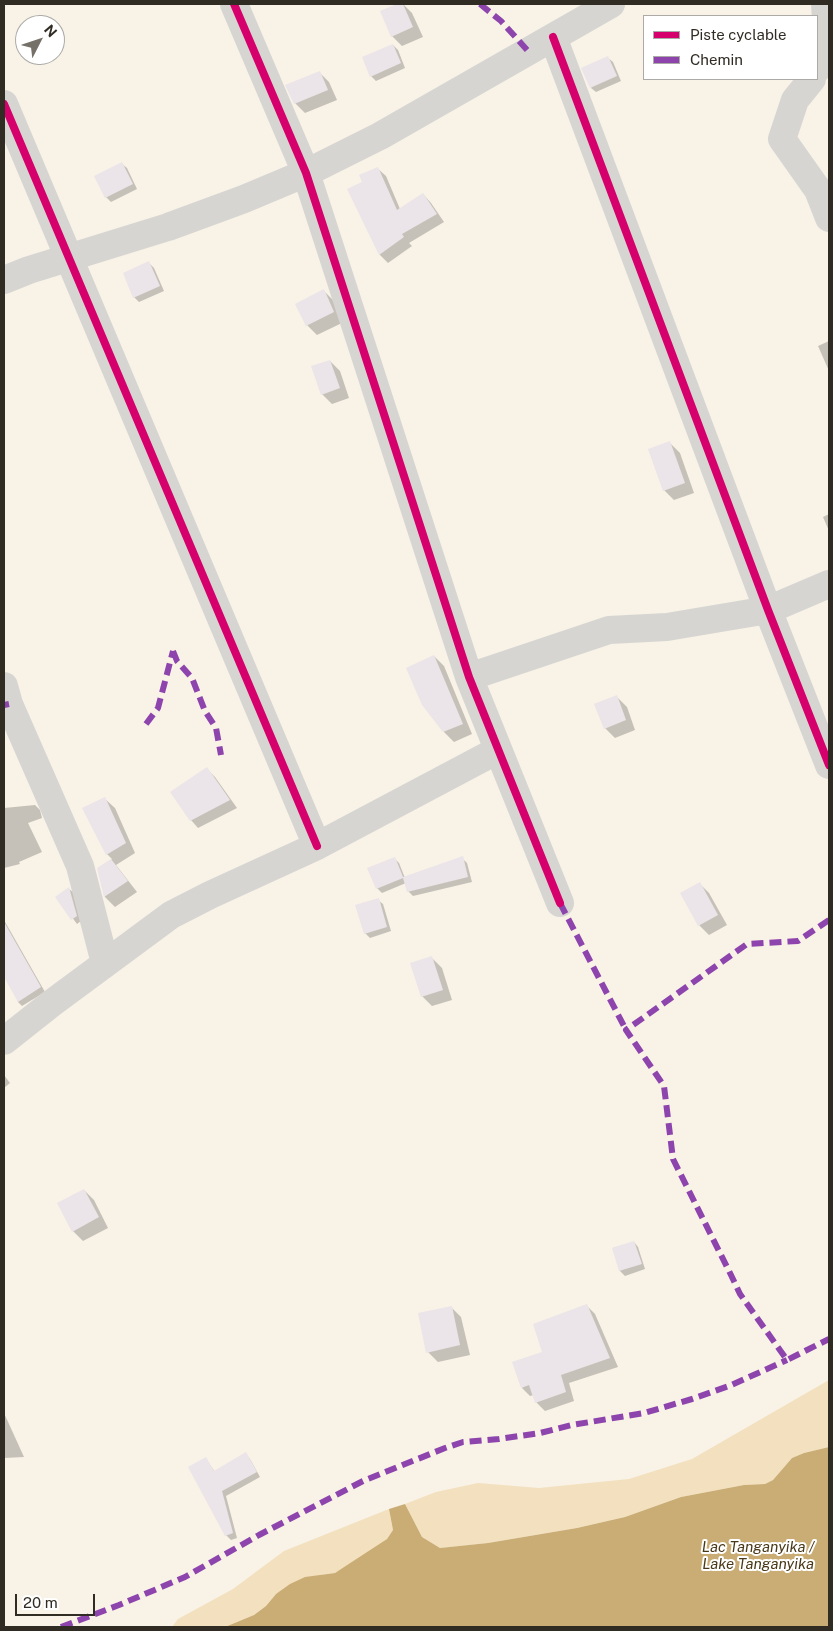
<!DOCTYPE html>
<style>
body{margin:0}
#map{position:relative;width:833px;height:1631px;overflow:hidden;background:#f8f2e7;font-family:"Public Sans",sans-serif}
canvas{display:block}
.frame{position:absolute;inset:0;border:5px solid #302b23;pointer-events:none}
.legend{position:absolute;left:643px;top:15px;width:175px;height:65px;box-sizing:border-box;background:#fff;border:1px solid #acaaa7;margin:0;padding:6px 9px;list-style:none;font-size:15px;color:#302b23}
.legend li{display:flex;align-items:center;gap:10px;height:25px}
.legend b{width:25px;border:1px solid #acaaa7}
.north{position:absolute;left:15px;top:15px;width:50px;height:50px;box-sizing:border-box;background:#fff;border:1px solid #acaaa7;border-radius:50%;rotate:49deg;font-size:14px;font-weight:700;line-height:20px;text-align:center;color:#302b23}
.north::after{content:'';display:block;margin:auto;width:18px;height:22px;background:#767168;clip-path:polygon(50% 0,100% 100%,50% 72%,0 100%)}
.scale{position:absolute;left:15px;top:1594px;width:80px;height:22px;box-sizing:border-box;border:2px solid #302b23;border-top:0;padding-left:6px;font-size:15px;line-height:18px;white-space:nowrap;color:#302b23;-webkit-text-stroke:4px #fff;paint-order:stroke}
</style>
<div id="map">
<canvas width="833" height="1631"></canvas>
<div class="frame"></div>
<ul class="legend">
<li><b style="height:6px;background:#d6006c"></b>Piste cyclable</li>
<li><b style="height:6px;background:#8e44ad"></b>Chemin</li>
</ul>
<div class="north">N</div>
<div class="scale">20 m</div>
</div>
<script>
const ctx = document.querySelector('canvas').getContext('2d');
ctx.lineJoin = 'round';
function paint(path, color) { ctx.fillStyle = color; ctx.fill(path, 'evenodd'); }
function trace(path, color, width, dash) { ctx.strokeStyle = color; ctx.lineWidth = width; ctx.lineCap = dash ? 'butt' : 'round'; ctx.setLineDash(dash || []); ctx.stroke(path); }
function drawText(font, color, halo, rows, align = 'center') {
  ctx.font = font + ' "Public Sans",sans-serif'; ctx.lineWidth = 4; ctx.setLineDash([]); ctx.textBaseline = 'middle'; ctx.strokeStyle = halo; ctx.fillStyle = color; for (const [text, x, y, turn = 0] of rows) {
    ctx.save(); ctx.translate(x, y); ctx.rotate((+turn || 0) * Math.PI / 180); ctx.textAlign = isNaN(turn) ? turn : align; if (halo) ctx.strokeText(text, 0, 0); ctx.fillText(text, 0, 0); ctx.restore();
  }
}
paint(new Path2D(`
 M 829,1380 L 829,1447 L 804,1453 L 792,1458 L 773,1480 L 765,1484 L 744,1485 L 681,1497 L 625,1517 L 577,1528 L 488,1543 L 440,1548 L 422,1537 L 405,1504 L 436,1492 L 478,1483 L 539,1488 L 629,1479 L 692,1459 Z
 M 389,1509 L 393,1530 L 387,1539 L 348,1566 L 335,1573 L 320,1575 L 276,1594 L 266,1606 L 254,1615 L 225,1627 L 172,1627 L 178,1619 L 233,1589 L 284,1551 Z`), '#f3e0be');
paint(new Path2D(`
 M 829,1447 L 829,1627 L 225,1627 L 254,1615 L 266,1606 L 276,1594 L 290,1584 L 305,1577 L 335,1573 L 387,1539 L 393,1530 L 389,1509 L 405,1504 L 422,1537 L 440,1548 L 488,1543 L 577,1528 L 625,1517 L 681,1497 L 744,1485 L 765,1484 L 773,1480 L 792,1458 L 804,1453 Z`), '#caad75');
paint(new Path2D(`
 M 400,4 L 403,4 L 412,13 L 423,37 L 402,46 L 392,36 L 381,12 Z
 M 393,45 L 398,50 L 405,68 L 376,81 L 371,76 Z
 M 608,58 L 613,62 L 621,81 L 596,92 L 591,88 Z
 M 319,72 L 329,82 L 337,100 L 305,113 L 295,103 Z
 M 122,164 L 127,168 L 137,189 L 111,202 L 106,197 Z
 M 377,168 L 386,176 L 400,209 L 423,194 L 431,203 L 444,222 L 409,243 L 412,246 L 388,263 L 380,255 L 349,189 L 364,182 Z
 M 149,263 L 154,268 L 164,291 L 139,302 L 134,297 Z
 M 324,291 L 334,301 L 344,322 L 317,335 L 307,325 Z
 M 829,341 L 829,371 L 818,346 Z
 M 330,361 L 340,371 L 349,398 L 332,404 L 322,394 Z
 M 670,443 L 680,453 L 694,493 L 674,500 L 664,490 Z
 M 829,514 L 829,531 L 823,517 Z
 M 434,656 L 444,666 L 472,734 L 454,742 L 444,732 Z
 M 617,697 L 627,707 L 635,730 L 615,738 L 605,728 Z
 M 207,769 L 215,777 L 237,808 L 198,828 L 191,820 Z
 M 105,799 L 115,808 L 135,853 L 116,865 L 137,892 L 115,907 L 105,897 L 98,869 L 112,859 L 107,854 L 84,809 Z
 M 35,805 L 40,810 L 42,818 L 28,823 L 42,852 L 19,862 L 20,864 L 4,868 L 4,808 Z
 M 394,858 L 399,863 L 405,878 L 462,858 L 467,863 L 472,882 L 413,896 L 408,891 L 406,883 L 382,893 L 377,888 Z
 M 699,883 L 709,893 L 727,925 L 709,935 L 699,925 Z
 M 69,889 L 74,893 L 81,921 L 77,924 L 57,897 Z
 M 378,900 L 383,904 L 391,931 L 370,938 L 365,933 Z
 M 4,920 L 45,992 L 22,1006 L 18,1002 L 4,958 Z
 M 432,958 L 442,968 L 452,1000 L 432,1006 L 422,996 Z
 M 4,1075 L 10,1083 L 4,1088 Z
 M 84,1190 L 94,1200 L 108,1228 L 83,1241 L 73,1231 Z
 M 634,1242 L 638,1247 L 645,1269 L 625,1276 L 620,1271 L 613,1248 Z
 M 587,1306 L 595,1314 L 618,1367 L 569,1383 L 574,1401 L 545,1411 L 536,1402 L 534,1395 L 530,1396 L 522,1388 Z
 M 451,1307 L 461,1317 L 470,1355 L 438,1362 L 428,1352 Z
 M 4,1413 L 24,1457 L 4,1458 Z
 M 246,1454 L 250,1459 L 260,1477 L 226,1496 L 237,1538 L 231,1540 L 226,1535 L 206,1459 L 215,1472 Z`), '#0003');
paint(new Path2D(`
 M 397,4 L 403,4 L 413,27 L 391,37 L 380,11 Z
 M 393,44 L 401,63 L 370,77 L 362,57 Z
 M 608,56 L 617,76 L 590,88 L 581,68 Z
 M 320,71 L 328,90 L 294,104 L 285,85 Z
 M 122,162 L 133,184 L 105,198 L 94,176 Z
 M 378,167 L 397,210 L 423,193 L 437,214 L 402,234 L 404,237 L 379,255 L 347,189 L 362,182 L 359,175 Z
 M 149,261 L 160,286 L 133,298 L 123,273 Z
 M 324,289 L 334,312 L 306,326 L 295,304 Z
 M 330,360 L 340,388 L 321,395 L 311,366 Z
 M 670,441 L 685,483 L 663,491 L 648,449 Z
 M 434,655 L 463,724 L 443,732 L 422,705 L 406,668 Z
 M 617,695 L 626,720 L 604,729 L 594,704 Z
 M 207,767 L 230,800 L 190,821 L 170,792 Z
 M 105,797 L 126,843 L 106,855 L 82,808 Z
 M 463,856 L 468,877 L 407,892 L 403,878 L 376,889 L 367,868 L 395,857 L 403,877 Z
 M 111,859 L 128,881 L 104,897 L 97,868 Z
 M 700,882 L 718,915 L 698,926 L 680,893 Z
 M 69,887 L 77,916 L 71,920 L 55,897 Z
 M 379,898 L 387,927 L 364,934 L 355,905 Z
 M 4,922 L 41,987 L 18,1002 L 4,977 Z
 M 432,956 L 443,990 L 421,997 L 410,963 Z
 M 84,1189 L 99,1217 L 72,1232 L 57,1203 Z
 M 634,1241 L 642,1264 L 619,1271 L 612,1248 Z
 M 587,1304 L 610,1358 L 561,1375 L 566,1392 L 535,1403 L 529,1385 L 521,1388 L 512,1362 L 542,1352 L 533,1324 Z
 M 452,1306 L 460,1345 L 426,1353 L 418,1313 Z
 M 246,1452 L 257,1472 L 222,1491 L 233,1533 L 225,1536 L 188,1467 L 206,1457 L 214,1471 Z`), '#ebe4e8');
trace(new Path2D(`
 M 234,4 L 306,173 L 469,677 L 560,903
 M 553,37 L 768,610 L 829,765
 M 817,69 L 827,38 L 825,4
 M 812,79 L 795,100 L 782,139 L 818,190 L 829,218
 M 4,104 L 317,846
 M 4,280 L 29,270 L 168,227 L 244,199 L 306,173 L 380,136 L 611,4
 M 469,677 L 609,630 L 667,627 L 768,610 L 829,584
 M 4,686 L 9,704 L 80,866 L 105,963
 M 4,1041 L 52,1003 L 171,915 L 210,895 L 317,846 L 498,750`), '#d6d5d2', 28);
trace(new Path2D(`
 M 480,4 L 501,21 L 528,51
 M 173,651 L 177,661 L 192,678 L 205,711 L 216,728 L 221,755
 M 4,705 L 9,704
 M 146,724 L 158,708 L 173,651
 M 560,903 L 626,1030
 M 829,920 L 798,941 L 747,944 L 626,1030 L 664,1086 L 673,1159 L 731,1275 L 740,1294 L 787,1360 L 829,1339
 M 61,1627 L 119,1605 L 185,1577 L 259,1535 L 363,1481 L 445,1448 L 463,1442 L 499,1439 L 540,1433 L 572,1425 L 644,1413 L 692,1399 L 729,1386 L 787,1360`), '#8e44ad', 6, [12, 6]);
trace(new Path2D(`
 M 234,4 L 306,173 L 469,677 L 560,903
 M 553,37 L 768,610 L 829,765
 M 4,104 L 317,846`), '#d6006c', 8);
drawText('italic 15px', '#4a3918', '#fff', [
 ["Lac Tanganyika /",758,1547],
 ["Lake Tanganyika",758,1564]
]);
</script>
